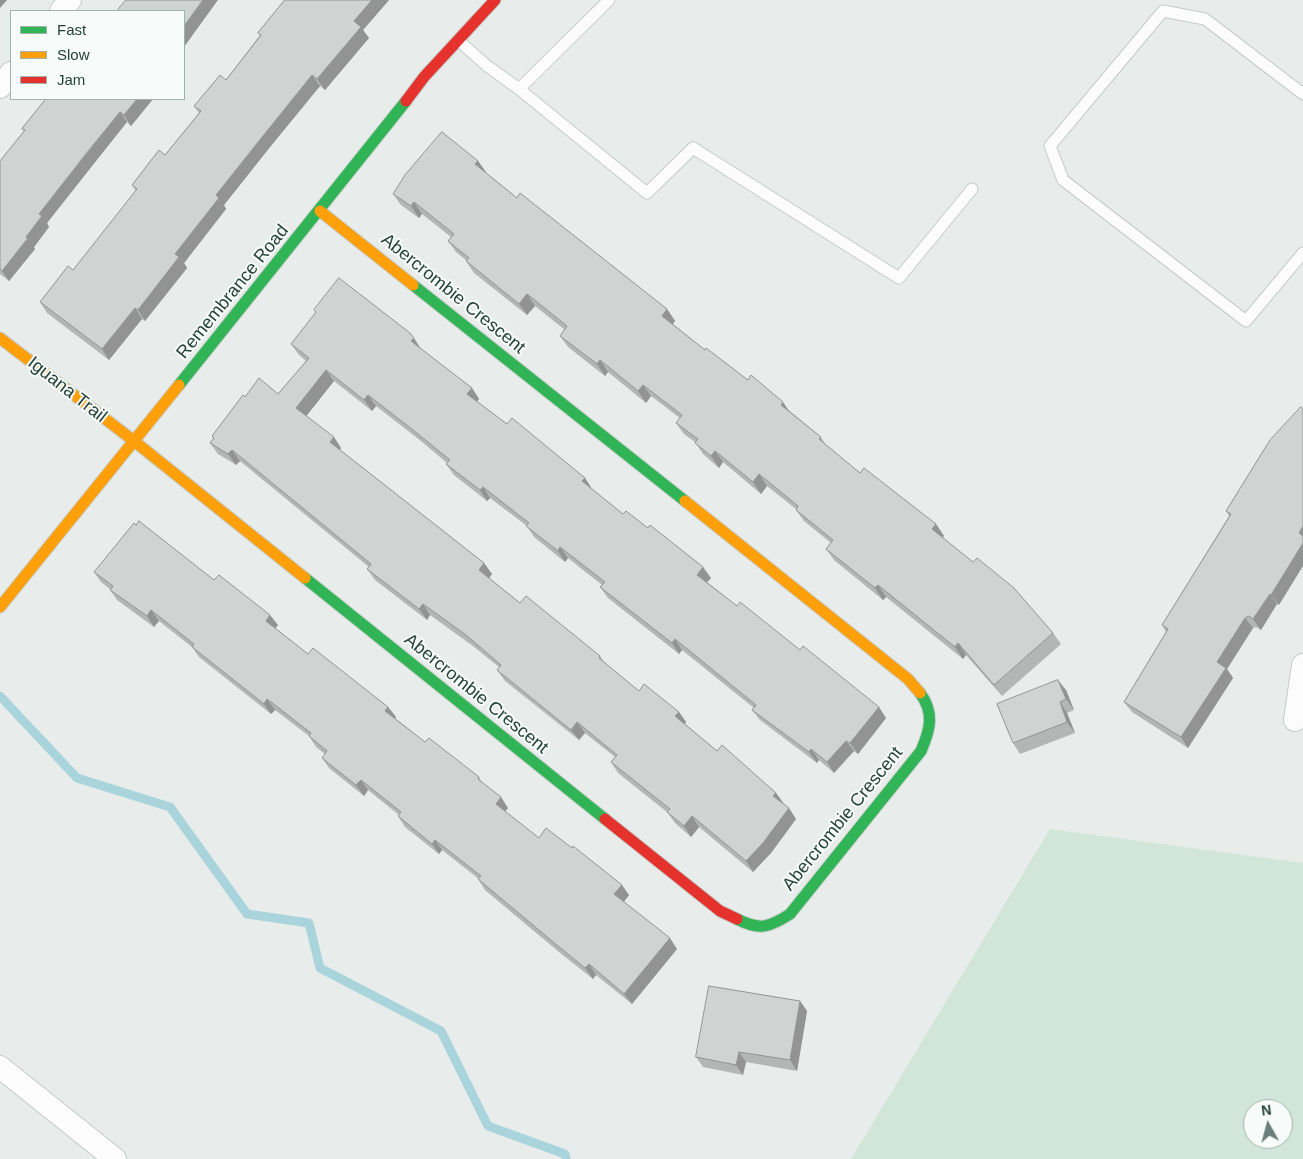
<!DOCTYPE html>
<style>
body{margin:0}
#map{position:relative;width:1303px;height:1159px;overflow:hidden;background:#e8edeb;font-family:Helvetica,sans-serif}
canvas{display:block}
.legend{position:absolute;left:10px;top:10px;width:175px;height:90px;box-sizing:border-box;background:#f7fbf9;border:1px solid #a3b1ad;margin:0;padding:6px 9px;list-style:none;font-size:15px;color:#24423a}
.legend li{display:flex;align-items:center;gap:10px;height:25px}
.legend b{width:25px;border:1px solid #a3b1ad}
.north{position:absolute;left:1243px;top:1099px;width:50px;height:50px;box-sizing:border-box;background:#f7fbf9;border:1px solid #a3b1ad;border-radius:50%;rotate:353deg;font-size:14px;font-weight:700;line-height:20px;text-align:center;color:#24423a}
.north::after{content:'';display:block;margin:auto;width:18px;height:22px;background:#697e78;clip-path:polygon(50% 0,100% 100%,50% 72%,0 100%)}
</style>
<div id="map">
<canvas width="1303" height="1159"></canvas>
<ul class="legend">
<li><b style="height:6px;background:#30b455"></b>Fast</li>
<li><b style="height:6px;background:#ff9f0a"></b>Slow</li>
<li><b style="height:6px;background:#e5322d"></b>Jam</li>
</ul>
<div class="north">N</div>
</div>
<script>
const ctx = document.querySelector('canvas').getContext('2d');
ctx.lineJoin = 'round';
function paint(path, color) { ctx.fillStyle = color; ctx.fill(path, 'evenodd'); }
function trace(path, color, width, dash) { ctx.strokeStyle = color; ctx.lineWidth = width; ctx.lineCap = dash ? 'butt' : 'round'; ctx.setLineDash(dash || []); ctx.stroke(path); }
function drawText(font, color, halo, rows, align = 'center') {
  ctx.font = font + ' Helvetica,sans-serif'; ctx.lineWidth = 4; ctx.setLineDash([]); ctx.textBaseline = 'middle'; ctx.strokeStyle = halo; ctx.fillStyle = color; for (const [text, x, y, turn = 0] of rows) {
    ctx.save(); ctx.translate(x, y); ctx.rotate((+turn || 0) * Math.PI / 180); ctx.textAlign = isNaN(turn) ? turn : align; if (halo) ctx.strokeText(text, 0, 0); ctx.fillText(text, 0, 0); ctx.restore();
  }
}
paint(new Path2D(`
 M 1050,829 L 1303,863 L 1303,1159 L 851,1159 ZM 1253,1109 L 1283,1109 L 1283,1139 L 1253,1139 Z`), '#d1e6d8');
trace(new Path2D(`
 M 0,696 L 77,778 L 170,807 L 247,914 L 309,923 L 320,968 L 441,1031 L 488,1126 L 565,1154 L 566,1159`), '#a9d4db', 9);
const lane = new Path2D(`
 M 458,40 L 486,65 L 519,89 L 647,193 L 693,148 L 899,278 L 972,189
 M 519,89 L 609,0
 M 1303,94 L 1205,19 L 1163,11 L 1050,146 L 1063,180 L 1246,321 L 1303,253`);
const street = new Path2D(`
 M 61,11 L 70,0
 M 0,87 L 11,73
 M 1295,720 L 1303,665
 M 0,1067 L 115,1159`);
const fast = new Path2D(`
 M 413,285 L 685,501
 M 179,385 L 406,101
 M 305,578 L 605,819
 M 737,919 C 760,931 770,927 790,914 L 921,751 C 930,730 935,713 920,693`);
const slow = new Path2D(`
 M 320,211 L 413,285
 M 0,338 L 134,441 L 305,578
 M 685,501 L 908,679 L 920,693
 M 0,607 L 179,385`);
const jam = new Path2D(`
 M 406,101 L 424,77 L 495,0
 M 605,819 L 720,911 L 737,919`);
trace(lane, '#c5cac8', 13);
trace(street, '#c5cac8', 24);
trace(fast, '#c3cbc8', 13);
trace(slow, '#c3cbc8', 13);
trace(jam, '#c3cbc8', 13);
trace(lane, '#fcfcfc', 11);
trace(street, '#fcfcfc', 22);
trace(fast, '#30b455', 11);
trace(slow, '#ff9f0a', 11);
trace(jam, '#e5322d', 11);
paint(new Path2D(`
 M 285,0 L 389,0 L 363,30 L 369,38 L 325,90 L 320,86 L 270,147 L 224,205 L 226,209 L 184,263 L 187,268 L 145,321 L 142,319 L 109,360 L 47,313 L 40,302 L 73,270 L 136,191 L 132,185 L 165,155 L 199,113 L 194,106 L 226,80 L 260,35 L 258,33 Z
 M 46,99 L 153,99 L 131,126 L 127,122 L 96,160 L 47,223 L 49,227 L 34,247 L 35,249 L 9,281 L 0,274 L 0,161 L 24,131 L 22,129 Z
 M 478,161 L 485,172 L 517,198 L 667,309 L 675,321 L 673,324 L 705,350 L 791,412 L 821,437 L 826,445 L 860,473 L 936,524 L 944,536 L 942,537 L 1053,633 L 1061,644 L 1002,696 L 966,655 L 963,659 L 886,597 L 883,600 L 834,560 L 826,549 L 831,543 L 804,521 L 796,510 L 796,509 L 767,486 L 761,494 L 723,462 L 719,468 L 703,454 L 695,442 L 684,434 L 676,423 L 680,418 L 651,396 L 646,403 L 608,372 L 605,376 L 568,347 L 560,336 L 565,330 L 535,306 L 527,315 L 474,273 L 466,261 L 467,261 L 456,252 L 448,241 L 451,237 L 422,214 L 419,218 L 401,205 L 393,194 Z
 M 314,310 L 421,349 L 472,388 L 479,399 L 477,402 L 507,424 L 585,478 L 592,489 L 623,514 L 711,578 L 707,582 L 737,606 L 800,650 L 886,718 L 858,754 L 854,751 L 834,773 L 819,760 L 817,763 L 760,720 L 752,710 L 754,708 L 682,650 L 679,654 L 608,598 L 600,587 L 602,585 L 568,558 L 565,562 L 534,537 L 527,526 L 490,498 L 487,501 L 454,475 L 446,464 L 447,463 L 421,441 L 376,406 L 372,411 L 334,381 L 306,416 L 341,448 L 340,450 L 484,563 L 492,574 L 489,578 L 520,603 L 600,656 L 605,663 L 639,691 L 679,712 L 686,722 L 685,724 L 717,751 L 776,793 L 784,804 L 796,819 L 771,853 L 753,872 L 699,827 L 691,837 L 675,823 L 667,812 L 618,773 L 611,762 L 615,757 L 585,733 L 579,740 L 505,681 L 497,670 L 499,667 L 473,646 L 430,615 L 427,620 L 375,580 L 367,569 L 369,567 L 240,461 L 236,465 L 218,454 L 210,443 L 213,439 L 212,436 L 245,397 L 278,394 L 306,361 L 299,355 L 291,344 L 316,313 Z
 M 1303,409 L 1279,605 L 1277,604 L 1261,630 L 1256,627 L 1253,628 L 1227,669 L 1233,678 L 1188,748 L 1132,712 L 1124,702 L 1166,632 L 1162,625 L 1229,516 L 1226,511 Z
 M 94,572 L 214,580 L 278,625 L 275,628 L 308,654 L 388,707 L 396,717 L 395,718 L 425,742 L 479,777 L 482,783 L 508,808 L 505,811 L 539,838 L 629,895 L 624,902 L 677,949 L 632,1004 L 596,975 L 593,979 L 559,952 L 485,890 L 478,879 L 479,879 L 442,850 L 439,854 L 405,827 L 398,816 L 399,815 L 368,790 L 364,796 L 329,768 L 322,758 L 325,754 L 316,747 L 309,736 L 275,710 L 271,714 L 199,657 L 192,647 L 159,621 L 154,627 L 117,600 L 110,590 L 110,589 L 101,582 Z
 M 1066,690 L 1074,710 L 1067,713 L 1075,733 L 1020,754 L 1013,743 Z
 M 800,1001 L 807,1011 L 797,1071 L 746,1062 L 743,1075 L 703,1067 L 696,1057 Z`), '#b2b6b5');
paint(new Path2D(`
 M 0,0 L 7,0 L 0,8 Z
 M 203,0 L 218,0 L 184,47 L 184,26 Z
 M 372,0 L 389,0 L 363,30 L 369,38 L 325,90 L 317,79 L 354,21 Z
 M 312,75 L 320,86 L 270,147 L 224,205 L 226,209 L 184,263 L 187,268 L 145,321 L 138,310 L 175,254 L 216,195 L 263,136 Z
 M 137,99 L 153,99 L 131,126 L 124,115 Z
 M 120,112 L 127,122 L 47,223 L 49,227 L 34,247 L 35,249 L 9,281 L 2,271 L 26,237 L 39,214 Z
 M 478,161 L 486,172 L 483,176 L 475,164 Z
 M 414,202 L 422,214 L 419,218 L 411,206 Z
 M 527,294 L 535,306 L 527,315 L 519,304 Z
 M 135,308 L 142,319 L 109,360 L 102,349 Z
 M 667,309 L 675,321 L 670,327 L 662,316 Z
 M 414,338 L 421,349 L 411,341 Z
 M 600,360 L 608,372 L 605,376 L 597,364 Z
 M 326,370 L 334,381 L 304,419 L 296,408 Z
 M 643,385 L 651,396 L 646,403 L 638,391 Z
 M 472,388 L 479,399 L 474,405 L 467,394 Z
 M 368,395 L 376,406 L 372,411 L 364,400 Z
 M 783,402 L 791,414 L 781,405 Z
 M 334,437 L 341,448 L 338,453 L 330,442 Z
 M 232,450 L 240,461 L 236,465 L 228,454 Z
 M 715,451 L 723,462 L 719,468 L 711,456 Z
 M 759,474 L 767,486 L 761,494 L 753,482 Z
 M 585,478 L 592,489 L 582,481 Z
 M 483,487 L 490,498 L 487,501 L 480,490 Z
 M 936,524 L 944,536 L 940,540 L 932,529 Z
 M 1303,526 L 1303,539 L 1299,533 Z
 M 1303,543 L 1303,566 L 1279,605 L 1271,595 Z
 M 560,547 L 568,558 L 565,562 L 558,551 Z
 M 484,563 L 492,574 L 487,581 L 479,570 Z
 M 703,567 L 711,578 L 704,585 L 697,575 Z
 M 878,585 L 886,597 L 883,600 L 875,588 Z
 M 1270,594 L 1277,604 L 1261,630 L 1253,619 Z
 M 423,604 L 430,615 L 427,620 L 419,609 Z
 M 151,610 L 159,621 L 154,627 L 147,616 Z
 M 270,615 L 278,625 L 273,631 L 266,621 Z
 M 1245,618 L 1253,628 L 1227,669 L 1233,678 L 1188,748 L 1181,737 L 1217,662 Z
 M 675,639 L 682,650 L 679,654 L 672,643 Z
 M 958,643 L 966,655 L 963,659 L 955,647 Z
 M 1058,680 L 1066,690 L 1074,710 L 1066,699 Z
 M 267,699 L 275,710 L 271,714 L 264,704 Z
 M 1060,702 L 1067,713 L 1075,733 L 1067,722 Z
 M 388,707 L 396,717 L 393,721 L 385,711 Z
 M 879,707 L 886,718 L 858,754 L 850,743 Z
 M 679,712 L 686,722 L 683,727 L 675,716 Z
 M 577,722 L 585,733 L 579,740 L 571,730 Z
 M 846,741 L 854,751 L 834,773 L 827,762 Z
 M 811,749 L 819,760 L 817,763 L 809,752 Z
 M 361,780 L 368,790 L 364,796 L 356,785 Z
 M 776,793 L 784,804 L 773,796 Z
 M 501,797 L 508,808 L 503,814 L 496,804 Z
 M 789,808 L 796,819 L 771,853 L 753,872 L 746,861 Z
 M 692,816 L 699,827 L 691,837 L 684,826 Z
 M 435,840 L 442,850 L 439,854 L 432,844 Z
 M 622,885 L 629,895 L 621,905 L 614,894 Z
 M 670,938 L 677,949 L 632,1004 L 624,994 Z
 M 589,964 L 596,975 L 593,979 L 585,968 Z
 M 800,1001 L 807,1011 L 797,1071 L 790,1060 Z
 M 739,1052 L 746,1062 L 743,1075 L 736,1065 Z`), '#919493');
const building = new Path2D(`
 M 126,0 L 203,0 L 184,26 L 184,11 L 117,11 Z
 M 285,0 L 372,0 L 354,21 L 361,27 L 317,79 L 312,75 L 263,136 L 216,195 L 219,198 L 175,254 L 179,257 L 138,310 L 135,308 L 102,349 L 40,302 L 68,266 L 73,270 L 137,189 L 132,185 L 159,150 L 165,155 L 201,111 L 194,106 L 220,75 L 226,80 L 261,35 L 258,33 Z
 M 46,99 L 137,99 L 124,115 L 120,112 L 89,150 L 39,214 L 42,216 L 26,237 L 28,238 L 2,271 L 0,269 L 0,161 L 25,130 L 22,129 Z
 M 442,132 L 478,161 L 475,164 L 517,198 L 520,193 L 667,309 L 662,316 L 705,350 L 706,348 L 748,380 L 751,375 L 783,402 L 781,405 L 821,437 L 819,439 L 860,473 L 864,468 L 936,524 L 932,529 L 973,562 L 977,558 L 1014,588 L 1053,633 L 994,685 L 958,643 L 955,647 L 878,585 L 875,588 L 826,549 L 833,540 L 796,510 L 798,506 L 759,474 L 753,482 L 715,451 L 711,456 L 695,443 L 698,439 L 676,423 L 682,415 L 643,385 L 638,391 L 600,360 L 597,364 L 560,336 L 567,326 L 527,294 L 519,304 L 466,261 L 469,258 L 448,241 L 454,234 L 414,202 L 411,206 L 393,194 L 405,175 Z
 M 339,278 L 410,333 L 414,338 L 411,341 L 472,388 L 467,394 L 507,424 L 512,418 L 585,478 L 582,481 L 623,514 L 626,511 L 648,528 L 650,525 L 703,567 L 697,575 L 737,606 L 740,602 L 800,650 L 803,646 L 879,707 L 850,743 L 846,741 L 827,762 L 811,749 L 809,752 L 752,710 L 756,705 L 675,639 L 672,643 L 600,587 L 605,582 L 560,547 L 558,551 L 526,526 L 529,523 L 483,487 L 480,490 L 446,464 L 450,460 L 413,430 L 368,395 L 364,400 L 326,370 L 296,408 L 334,437 L 330,442 L 484,563 L 479,570 L 520,603 L 526,596 L 600,656 L 599,658 L 639,691 L 644,684 L 679,712 L 675,716 L 717,751 L 722,745 L 776,793 L 773,796 L 789,808 L 763,843 L 746,861 L 692,816 L 684,826 L 667,812 L 670,809 L 611,762 L 617,755 L 577,722 L 571,730 L 497,670 L 501,665 L 466,635 L 423,604 L 419,609 L 367,569 L 371,564 L 232,450 L 228,454 L 210,443 L 214,438 L 212,436 L 243,395 L 245,397 L 259,378 L 278,394 L 309,358 L 291,344 L 316,312 L 314,310 Z
 M 1301,407 L 1303,409 L 1303,526 L 1299,533 L 1303,536 L 1303,543 L 1271,595 L 1270,594 L 1253,619 L 1249,616 L 1245,618 L 1217,662 L 1226,668 L 1181,737 L 1124,702 L 1168,629 L 1162,625 L 1231,514 L 1226,511 L 1270,440 Z
 M 139,521 L 214,580 L 219,575 L 270,615 L 266,621 L 308,654 L 313,648 L 388,707 L 385,711 L 425,742 L 429,738 L 479,777 L 478,779 L 501,797 L 496,804 L 539,838 L 546,828 L 572,848 L 573,846 L 622,885 L 614,894 L 670,938 L 624,994 L 589,964 L 585,968 L 552,941 L 478,879 L 481,876 L 435,840 L 432,844 L 398,816 L 401,812 L 361,780 L 356,785 L 322,758 L 327,751 L 309,736 L 311,733 L 267,699 L 264,704 L 192,647 L 194,644 L 151,610 L 147,616 L 110,590 L 113,586 L 94,572 L 134,523 L 136,525 Z
 M 1058,680 L 1066,699 L 1060,702 L 1067,722 L 1013,743 L 997,704 Z
 M 709,986 L 800,1001 L 790,1060 L 739,1052 L 736,1065 L 696,1057 Z`);
paint(building, '#cfd4d2');
trace(building, '#919493', 1);
drawText('18px', '#24423a', '#f7fbf9', [
 ["Remembrance Road",233,292,-51],
 ["Abercrombie Crescent",453,294,39],
 ["Iguana Trail",67,390,38],
 ["Abercrombie Crescent",476,694,39],
 ["Abercrombie Crescent",843,819,-51]
]);
</script>
